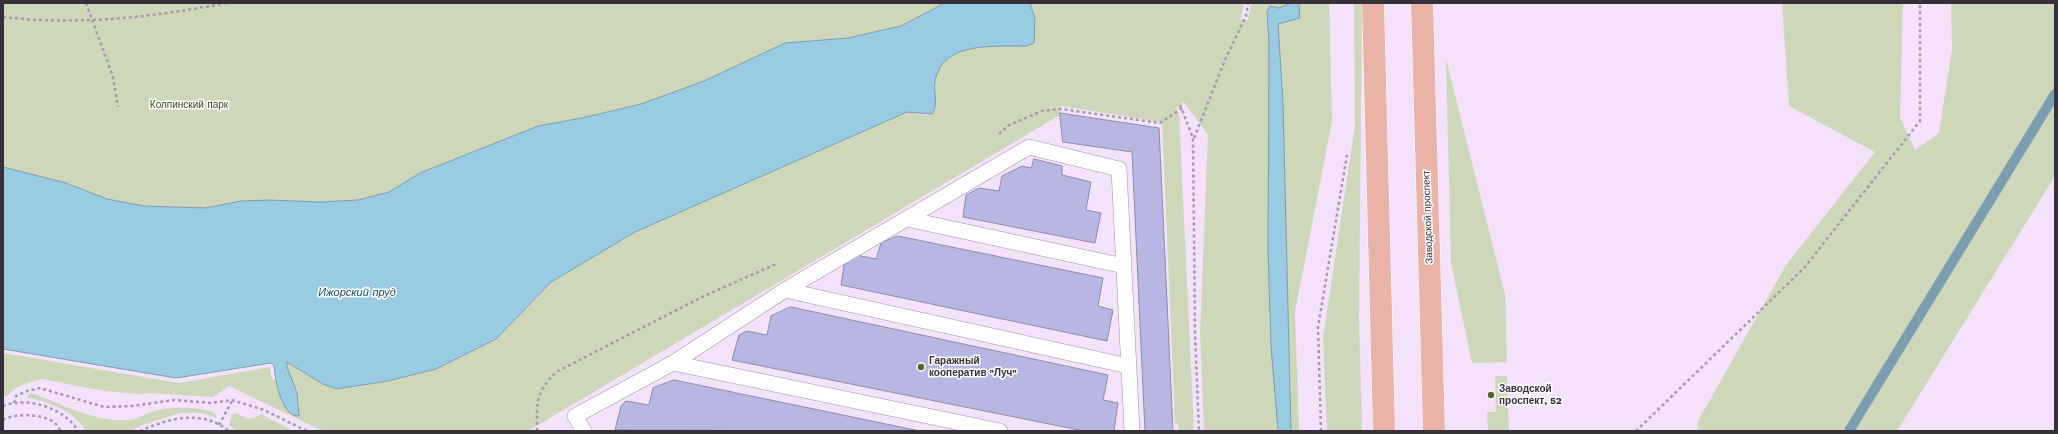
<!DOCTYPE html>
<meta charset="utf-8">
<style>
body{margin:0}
#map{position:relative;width:2058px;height:434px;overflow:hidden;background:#f4e2fb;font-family:"Work Sans",sans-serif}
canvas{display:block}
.frame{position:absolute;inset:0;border:4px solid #37303a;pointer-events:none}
</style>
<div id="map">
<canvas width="2058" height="434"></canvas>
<div class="frame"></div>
</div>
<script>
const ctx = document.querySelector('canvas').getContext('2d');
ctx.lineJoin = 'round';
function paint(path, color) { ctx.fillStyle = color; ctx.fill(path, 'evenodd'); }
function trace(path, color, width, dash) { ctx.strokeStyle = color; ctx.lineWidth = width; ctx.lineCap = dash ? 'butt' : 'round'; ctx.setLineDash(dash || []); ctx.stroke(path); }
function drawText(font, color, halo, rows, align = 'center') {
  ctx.font = font + ' "Work Sans",sans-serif'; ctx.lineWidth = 3; ctx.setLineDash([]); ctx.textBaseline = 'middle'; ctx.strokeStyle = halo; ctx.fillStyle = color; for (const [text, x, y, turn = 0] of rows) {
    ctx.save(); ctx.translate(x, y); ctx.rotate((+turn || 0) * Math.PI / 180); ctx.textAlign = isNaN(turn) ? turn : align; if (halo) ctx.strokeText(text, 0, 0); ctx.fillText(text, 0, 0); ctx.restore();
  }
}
paint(new Path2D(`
 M 3,3 L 945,3 L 901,26 L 848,38 L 785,43 L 704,81 L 641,104 L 582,118 L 538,126 L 420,173 L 389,192 L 358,200 L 342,202 L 241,201 L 205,208 L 144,206 L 107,199 L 66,183 L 3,167 Z
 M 1030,3 L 1244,3 L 1241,19 L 1248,20 L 1251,3 L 1284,3 L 1288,8 L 1292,7 L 1292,3 L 1329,3 L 1332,121 L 1295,312 L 1299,431 L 1204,431 L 1200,333 L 1208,135 L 1184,102 L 1176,108 L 1179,113 L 1194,431 L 1179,431 L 1178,424 L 1175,424 L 1162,122 L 1061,106 L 1060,115 L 528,431 L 323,431 L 229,386 L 213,397 L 150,393 L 139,394 L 104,391 L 42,379 L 27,383 L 14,389 L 7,396 L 3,397 L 3,353 L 179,383 L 270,367 L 272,379 L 276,380 L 283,404 L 298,416 C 303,397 287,380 287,362 L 290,361 L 323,384 L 336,389 L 388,381 L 436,369 L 496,339 L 551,282 L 635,232 L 907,112 L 927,115 L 933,113 C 938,102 933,91 935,80 C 943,40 996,47 1027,46 L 1034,43 C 1034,29 1036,16 1030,3 Z
 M 1354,3 L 1362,3 L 1359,320 L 1362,431 L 1327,431 L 1323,337 L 1355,126 Z
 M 1782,3 L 1903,3 L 1900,117 L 1915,150 L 1939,133 L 1952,49 L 1951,3 L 2055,3 L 2055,176 L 1897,431 L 1697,431 L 1698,421 L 1786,265 L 1875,152 L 1789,106 Z
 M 1446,59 L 1505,294 L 1507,362 L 1472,363 L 1451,263 Z
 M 1495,376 L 1507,376 L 1509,431 L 1488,431 L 1487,412 L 1496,412 Z
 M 31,393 C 63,404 93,422 128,420 C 136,420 145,414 154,411 C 172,406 196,407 214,412 L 217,418 L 203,413 L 180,413 L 142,425 L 131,431 L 86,431 C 74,410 47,402 26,397 Z
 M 237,413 C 246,420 252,420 261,414 L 293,431 L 236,431 L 229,425 L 233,414 Z`), '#ced7b9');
const water = new Path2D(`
 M 945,3 L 1030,3 L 1035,19 L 1034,43 L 1027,46 C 996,47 942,40 935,81 C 933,92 939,104 932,114 L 907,112 L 635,232 L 551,282 L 496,339 L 436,369 L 388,381 L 336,389 L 323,384 L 287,362 L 287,367 L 297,393 L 299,414 L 299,416 C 281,417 275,379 274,365 L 271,363 L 176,378 L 3,349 L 3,167 L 66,183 L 107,199 L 144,206 L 205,208 L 241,201 L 269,200 L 320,202 L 358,200 L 389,192 L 420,173 L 538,126 L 582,118 L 641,104 L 704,81 L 785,43 L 848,38 L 901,26 Z
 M 1292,3 L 1299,3 L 1300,18 L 1278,24 L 1283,104 L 1291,431 L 1278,431 L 1271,346 L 1268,251 L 1269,41 L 1267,12 L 1270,6 L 1278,8 Z`);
paint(water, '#99cbe2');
trace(water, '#7c9cb0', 1);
trace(new Path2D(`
 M 1849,431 L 2055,94`), '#7c9cb0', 10);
const building = new Path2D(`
 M 1060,113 L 1159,128 L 1173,431 L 1145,431 L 1132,152 L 1063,142 Z
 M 1034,159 L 1062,166 L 1062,175 L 1091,182 L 1086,210 L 1101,213 L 1095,243 L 963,217 L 966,195 L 979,188 L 999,191 L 1002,176 L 1022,166 L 1031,168 Z
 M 898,236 L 1103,278 L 1098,306 L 1113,310 L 1107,341 L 841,285 L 844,265 L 856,255 L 876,259 L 881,243 Z
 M 791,307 L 1108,375 L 1103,400 L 1118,403 L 1114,431 L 1084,431 L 732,360 L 739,335 L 747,331 L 767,335 L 771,316 Z
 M 674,380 L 920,431 L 615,430 L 621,406 L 626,401 L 649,405 L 653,388 Z`);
paint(building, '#b8b7e3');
trace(building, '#8c8ba6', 1);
const service = new Path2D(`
 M 907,219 L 1124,266
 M 785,290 L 1128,366
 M 673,363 L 1000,431
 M 584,431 L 575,416 L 673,363 L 785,290 L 1029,147 L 1119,169 L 1132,431`);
const primary = new Path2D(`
 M 1373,3 L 1384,431
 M 1422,3 L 1434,431`);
trace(service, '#a392a9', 16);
trace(primary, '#fff', 23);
trace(new Path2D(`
 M 86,3 L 113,77 L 118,107
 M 3,17 C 78,26 153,17 227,3
 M 1180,105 L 1193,138 L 1195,333 L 1199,431
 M 999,134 L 1009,125 L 1042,111 L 1061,109 L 1160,123 L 1182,108
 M 1194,138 L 1225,60 L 1246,16 L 1248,3
 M 14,403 L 16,396 L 27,391 L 40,388 L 104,407 L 132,406 L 174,400 L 210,403 L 232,400 L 264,410 L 307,431
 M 3,406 C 27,396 65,408 78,431
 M 3,420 C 16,412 56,413 60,431
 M 219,425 L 232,401
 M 140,431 C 170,418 201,409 229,431
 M 537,431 C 537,401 535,394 556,372 L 702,297 L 776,264
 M 1321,431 L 1318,327 L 1347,155
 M 1636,431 L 1804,268 L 1920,121 L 1920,3`), '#a79aad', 2.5, [3, 3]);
trace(service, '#fff', 15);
trace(primary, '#e9b3a7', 22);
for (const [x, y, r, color] of [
 [921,367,4,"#5b602d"],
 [1491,395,4,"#5b602d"]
]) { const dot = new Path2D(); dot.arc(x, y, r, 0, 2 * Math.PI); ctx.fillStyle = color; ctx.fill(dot); trace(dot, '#fff', 1.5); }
drawText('10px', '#3a4513', '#fff', [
 ["Колпинский парк",189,105]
]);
drawText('10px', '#37303a', '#fff', [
 ["Заводской проспект",1428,217,-92]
]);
drawText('bold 10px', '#37303a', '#fff', [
 ["Гаражный",929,361],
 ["кооператив \"Луч\"",929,373],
 ["Заводской",1499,389],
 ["проспект, 52",1499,401]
], 'left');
drawText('italic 11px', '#13536b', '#fff', [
 ["Ижорский пруд",357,293]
]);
</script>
